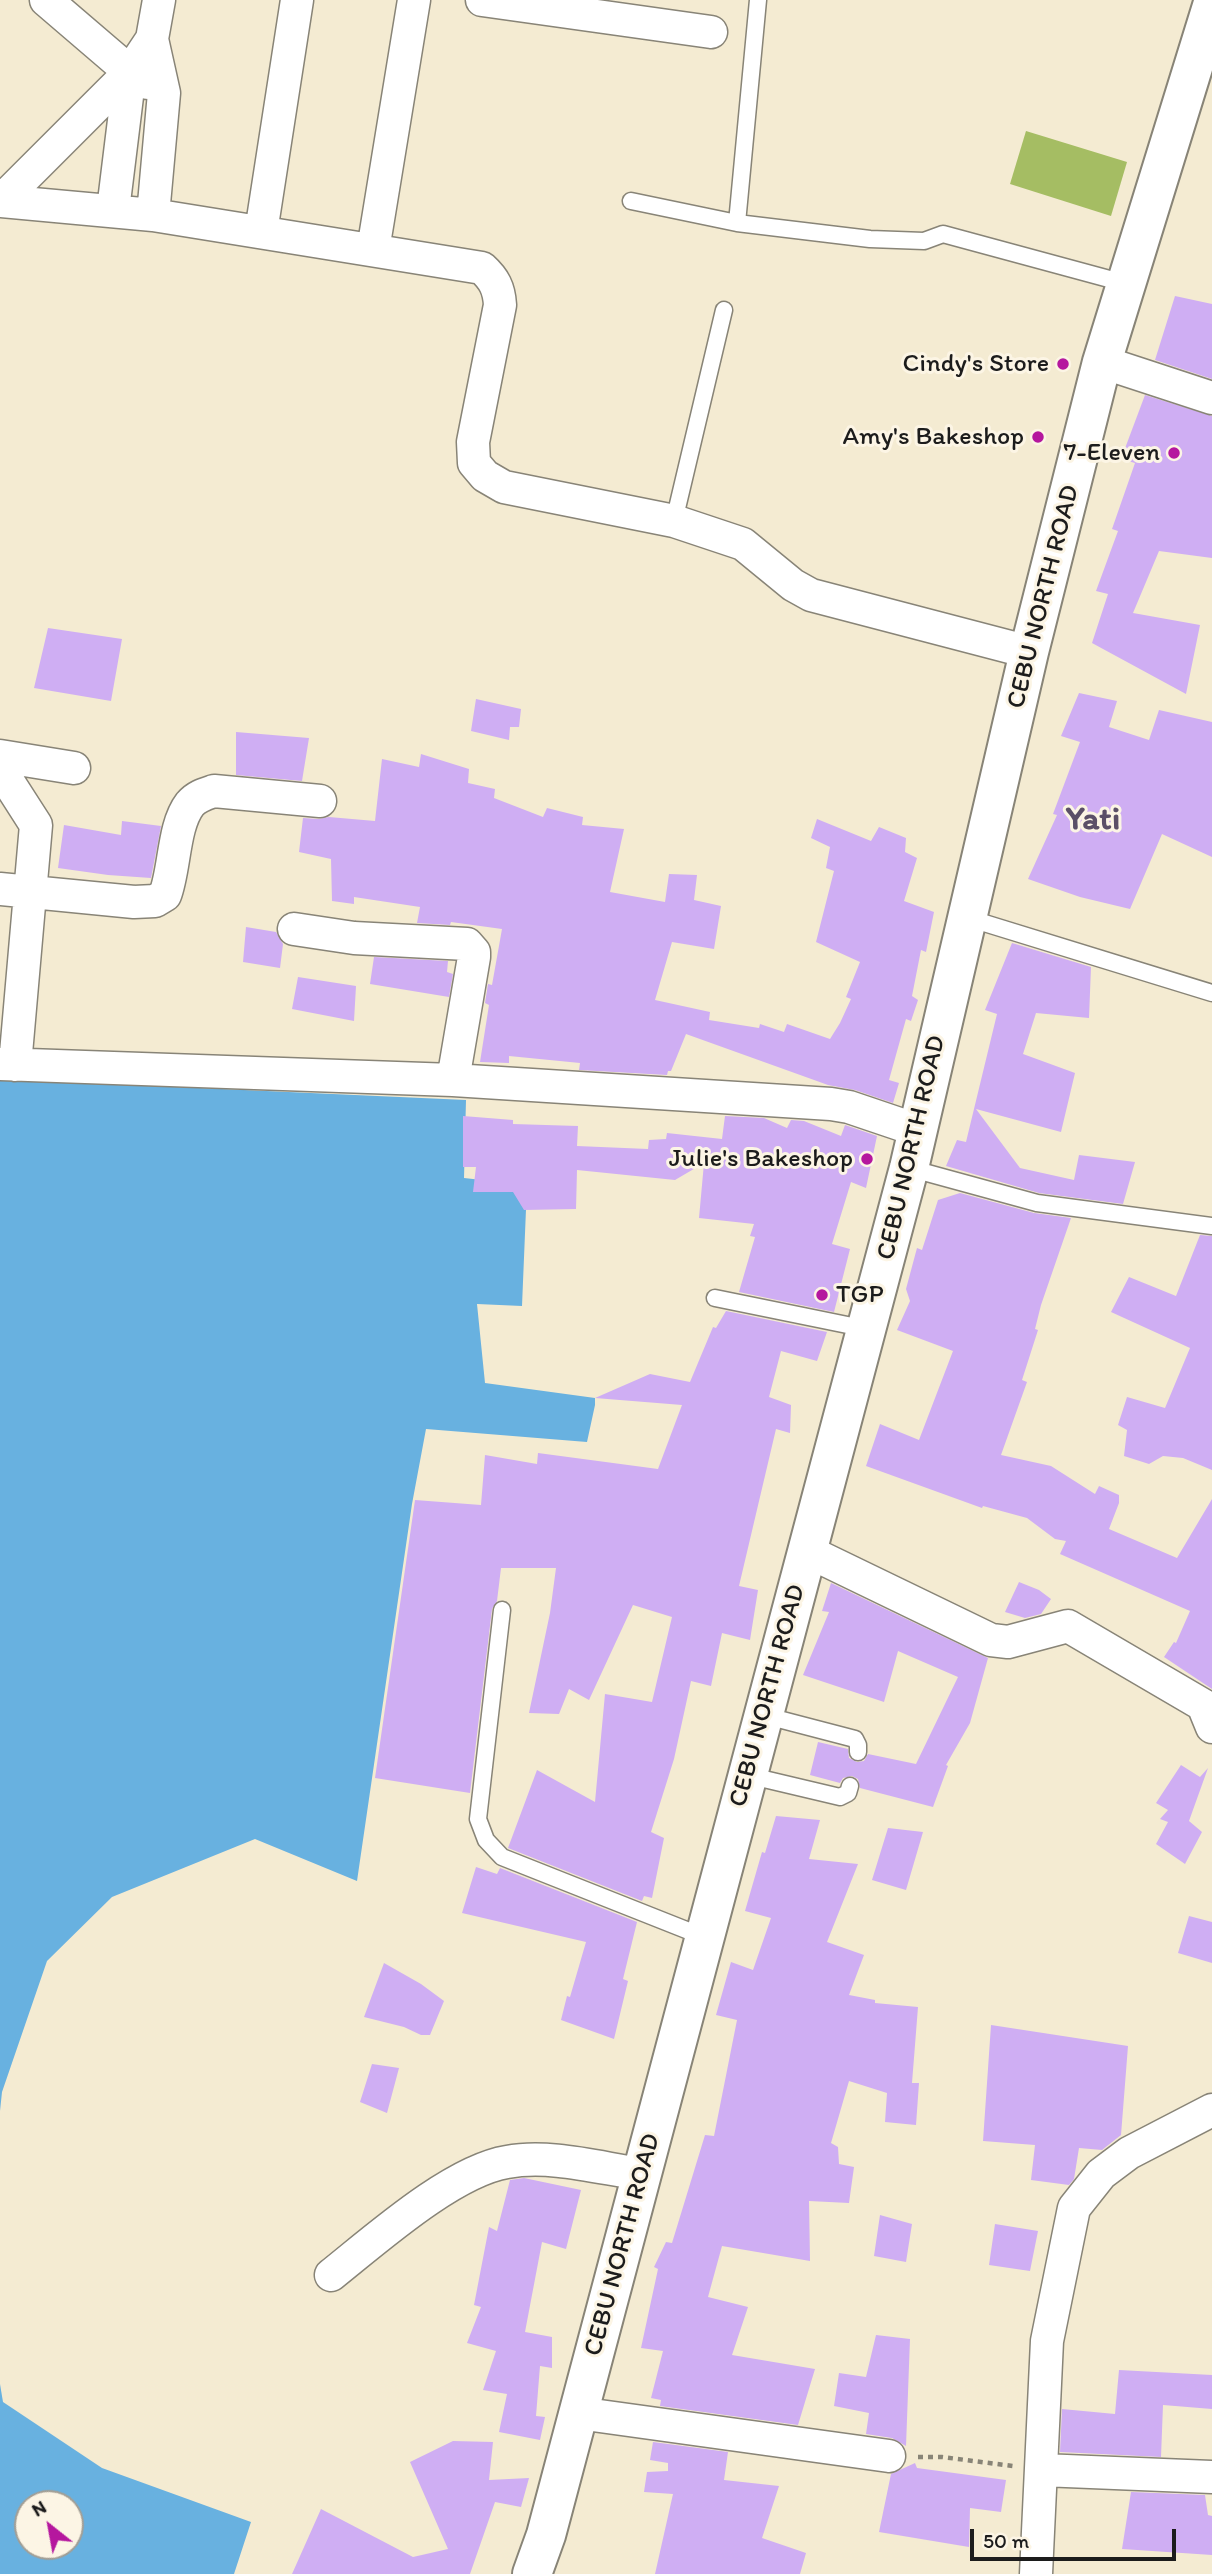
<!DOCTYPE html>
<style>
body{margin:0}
#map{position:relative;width:1212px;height:2574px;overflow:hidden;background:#f4ebd2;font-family:Itim,sans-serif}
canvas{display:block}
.north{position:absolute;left:14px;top:2490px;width:70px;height:70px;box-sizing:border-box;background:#fcf5e5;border:2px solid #a29e95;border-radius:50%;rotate:329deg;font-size:19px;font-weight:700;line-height:28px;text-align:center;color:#1c1c1c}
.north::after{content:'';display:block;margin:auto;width:24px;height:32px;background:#b5179e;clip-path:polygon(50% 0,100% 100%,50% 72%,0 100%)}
.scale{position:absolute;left:970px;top:2529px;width:206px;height:32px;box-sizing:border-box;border:4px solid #1c1c1c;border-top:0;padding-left:9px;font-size:21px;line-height:24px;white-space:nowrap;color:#1c1c1c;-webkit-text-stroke:5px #fcf5e5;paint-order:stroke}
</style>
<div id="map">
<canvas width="1212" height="2574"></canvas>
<div class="north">N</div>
<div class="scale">50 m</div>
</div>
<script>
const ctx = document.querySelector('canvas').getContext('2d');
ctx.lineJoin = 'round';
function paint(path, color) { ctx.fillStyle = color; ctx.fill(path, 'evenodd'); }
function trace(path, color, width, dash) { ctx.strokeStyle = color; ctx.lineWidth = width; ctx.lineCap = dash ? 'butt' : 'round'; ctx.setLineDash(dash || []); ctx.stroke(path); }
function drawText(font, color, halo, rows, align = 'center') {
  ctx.font = font + ' Itim,sans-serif'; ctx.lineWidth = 6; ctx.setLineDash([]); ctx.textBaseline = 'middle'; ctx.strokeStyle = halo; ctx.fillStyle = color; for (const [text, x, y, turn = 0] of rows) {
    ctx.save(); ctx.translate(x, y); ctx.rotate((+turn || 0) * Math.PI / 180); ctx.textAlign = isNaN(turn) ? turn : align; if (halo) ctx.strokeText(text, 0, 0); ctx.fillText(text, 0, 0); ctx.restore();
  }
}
paint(new Path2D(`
 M 1026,131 L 1127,162 L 1111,216 L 1010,184 Z`), '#a5bd63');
paint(new Path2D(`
 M 0,1079 L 466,1100 L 464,1178 L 527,1185 L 522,1306 L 477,1304 L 485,1383 L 595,1398 L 595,1405 L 587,1442 L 426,1429 L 412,1504 L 357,1881 L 255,1839 L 112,1897 L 47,1961 L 2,2092 L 0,2111 Z
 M 0,2384 L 3,2402 L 102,2468 L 251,2522 L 234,2574 L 0,2574 ZM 70,2504 L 70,2546 L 28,2546 L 28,2504 Z`), '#68b1e0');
paint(new Path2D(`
 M 1175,296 L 1212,304 L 1212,379 L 1155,360 Z
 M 1145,395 L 1212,416 L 1212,558 L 1159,551 L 1133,613 L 1200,625 L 1186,694 L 1092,643 L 1108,594 L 1096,591 L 1118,531 L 1112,529 L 1135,463 L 1121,459 Z
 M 48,628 L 122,639 L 111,701 L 34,688 Z
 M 1079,693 L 1117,701 L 1109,727 L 1149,740 L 1159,710 L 1212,722 L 1212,857 L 1162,834 L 1130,909 L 1080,897 L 1028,879 L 1057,815 L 1053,814 L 1080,742 L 1061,736 Z
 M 476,699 L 521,709 L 519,727 L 510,727 L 509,740 L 471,731 Z
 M 236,732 L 309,738 L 302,781 L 236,775 Z
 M 421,754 L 469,769 L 468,783 L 495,789 L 494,798 L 543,817 L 547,808 L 583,817 L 582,825 L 624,829 L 610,892 L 665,902 L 669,874 L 697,875 L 694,900 L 721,906 L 714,949 L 672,942 L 655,1000 L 710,1012 L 709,1020 L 759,1028 L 760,1024 L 784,1032 L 787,1024 L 830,1039 L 840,1023 L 851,999 L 846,997 L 860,962 L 816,942 L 834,871 L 826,868 L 830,847 L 811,838 L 817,819 L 871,841 L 879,827 L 906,838 L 905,852 L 917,858 L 904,901 L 934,912 L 926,952 L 921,950 L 912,996 L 918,1000 L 911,1021 L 906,1019 L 889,1080 L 899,1083 L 893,1103 L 855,1090 L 828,1085 L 686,1034 L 671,1071 L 668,1071 L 667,1075 L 579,1070 L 580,1063 L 509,1056 L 509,1063 L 480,1062 L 489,1005 L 485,1003 L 488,984 L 492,985 L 502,929 L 451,922 L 450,925 L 417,923 L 420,907 L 354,897 L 354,904 L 332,901 L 331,859 L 299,852 L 303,818 L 318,819 L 329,817 L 375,821 L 382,759 L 419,767 Z
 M 122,821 L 161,826 L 151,878 L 108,875 L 58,868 L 64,825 L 121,835 Z
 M 246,927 L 276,932 L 283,944 L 280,968 L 243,962 Z
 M 1012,943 L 1091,967 L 1089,1018 L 1036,1013 L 1023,1054 L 1075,1073 L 1061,1132 L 976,1109 L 1020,1168 L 1074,1180 L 1079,1155 L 1135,1162 L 1123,1204 L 1039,1193 L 946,1166 L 957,1140 L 966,1142 L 997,1014 L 985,1010 Z
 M 374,957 L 448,961 L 447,972 L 453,974 L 449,997 L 370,984 Z
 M 298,977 L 356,986 L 354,1021 L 292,1009 Z
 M 463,1116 L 513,1120 L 513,1124 L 578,1126 L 577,1146 L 648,1149 L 649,1140 L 666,1139 L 667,1133 L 722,1139 L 725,1116 L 764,1118 L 787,1128 L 791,1120 L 804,1121 L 841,1136 L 845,1125 L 877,1136 L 866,1188 L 851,1182 L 832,1244 L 850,1249 L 834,1312 L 739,1292 L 755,1237 L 750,1236 L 754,1224 L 699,1218 L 704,1163 L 675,1180 L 577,1170 L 576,1209 L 524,1210 L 513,1192 L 473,1192 L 476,1167 L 463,1167 Z
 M 960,1193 L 1034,1213 L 1071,1218 L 1041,1305 L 1035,1329 L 1038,1330 L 1022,1380 L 1027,1382 L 1001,1455 L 1051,1466 L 1095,1494 L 1099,1486 L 1119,1495 L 1119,1503 L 1109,1529 L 1177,1558 L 1212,1499 L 1212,1689 L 1164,1657 L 1174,1642 L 1176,1643 L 1190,1611 L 1060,1554 L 1066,1541 L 1055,1539 L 1027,1518 L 983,1506 L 982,1508 L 866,1466 L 880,1424 L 919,1440 L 953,1351 L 897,1330 L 910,1301 L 906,1289 L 917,1248 L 922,1250 L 938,1200 Z
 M 1200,1235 L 1212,1236 L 1212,1470 L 1183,1458 L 1163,1456 L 1149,1464 L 1124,1456 L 1127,1430 L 1118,1425 L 1127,1397 L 1165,1408 L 1190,1348 L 1111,1312 L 1129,1277 L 1176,1296 Z
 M 726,1311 L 827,1332 L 817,1361 L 781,1351 L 769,1397 L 791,1405 L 790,1433 L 776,1429 L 739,1586 L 758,1590 L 750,1640 L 722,1633 L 711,1686 L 691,1681 L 674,1759 L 651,1832 L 664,1838 L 652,1898 L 644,1896 L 642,1901 L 508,1848 L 537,1770 L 595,1802 L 605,1694 L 652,1702 L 672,1617 L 633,1605 L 589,1700 L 569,1689 L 559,1714 L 529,1713 L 550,1613 L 556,1568 L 501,1568 L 497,1601 L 492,1609 L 470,1793 L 375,1778 L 415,1500 L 481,1505 L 485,1455 L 537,1464 L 538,1453 L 658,1469 L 682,1405 L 595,1398 L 650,1374 L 690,1382 L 713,1327 L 716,1328 Z
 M 1019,1582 L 1039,1590 L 1051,1599 L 1041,1614 L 1025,1618 L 1005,1612 Z
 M 831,1583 L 988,1658 L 970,1723 L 946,1765 L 948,1766 L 933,1807 L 860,1788 L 858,1779 L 852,1776 L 843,1778 L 840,1783 L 810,1775 L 818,1742 L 848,1749 L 849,1758 L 857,1762 L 864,1761 L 868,1754 L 916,1764 L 958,1677 L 898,1651 L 884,1702 L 803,1675 L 829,1612 L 822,1611 Z
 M 1181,1765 L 1200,1777 L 1208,1768 L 1189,1821 L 1202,1832 L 1185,1864 L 1156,1844 L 1168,1822 L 1160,1819 L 1168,1810 L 1156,1803 Z
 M 776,1816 L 820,1820 L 809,1859 L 858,1864 L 827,1942 L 864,1955 L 849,1995 L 875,2000 L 875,2003 L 918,2007 L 912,2083 L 919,2083 L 916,2125 L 885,2122 L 887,2093 L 849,2081 L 831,2143 L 838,2147 L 839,2164 L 854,2167 L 849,2203 L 809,2201 L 810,2261 L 722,2246 L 708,2297 L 748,2307 L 732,2355 L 815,2369 L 798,2425 L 660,2406 L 661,2400 L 651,2398 L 663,2351 L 641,2348 L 658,2269 L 654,2267 L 666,2242 L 672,2243 L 705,2135 L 714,2136 L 737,2020 L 716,2015 L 731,1962 L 753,1970 L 771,1918 L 745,1911 L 762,1852 L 765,1853 Z
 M 888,1828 L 923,1832 L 906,1890 L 872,1880 Z
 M 476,1867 L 497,1874 L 500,1868 L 637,1922 L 623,1979 L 628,1981 L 614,2039 L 561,2020 L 567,1996 L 570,1997 L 586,1942 L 462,1913 Z
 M 1189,1916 L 1212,1922 L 1212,1963 L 1178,1953 Z
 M 384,1963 L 421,1984 L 444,2001 L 430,2035 L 421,2035 L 404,2027 L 364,2017 Z
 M 991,2025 L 1128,2046 L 1121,2135 L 1102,2150 L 1079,2148 L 1074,2179 L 1069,2185 L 1031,2180 L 1035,2145 L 983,2141 Z
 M 372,2064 L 399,2068 L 387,2113 L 360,2102 Z
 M 524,2178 L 581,2190 L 566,2249 L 542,2242 L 525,2332 L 552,2337 L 552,2368 L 540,2366 L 536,2416 L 545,2417 L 540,2440 L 499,2432 L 507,2394 L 483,2390 L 496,2351 L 467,2343 L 481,2307 L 474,2305 L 489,2227 L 497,2231 L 510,2180 Z
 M 880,2215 L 912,2224 L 906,2262 L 874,2256 Z
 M 995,2224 L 1038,2231 L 1030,2271 L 989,2265 Z
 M 876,2335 L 910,2339 L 906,2446 L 892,2438 L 866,2434 L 869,2413 L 834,2406 L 839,2373 L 866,2377 Z
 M 1119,2370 L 1212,2375 L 1212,2409 L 1163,2405 L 1161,2457 L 1060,2452 L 1062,2409 L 1115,2414 Z
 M 453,2441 L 493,2442 L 489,2480 L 529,2478 L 521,2507 L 495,2502 L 470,2574 L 292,2574 L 321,2509 L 413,2557 L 448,2549 L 410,2462 Z
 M 653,2442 L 728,2452 L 724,2480 L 779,2486 L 762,2538 L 806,2553 L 800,2574 L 655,2574 L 673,2494 L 644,2492 L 647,2472 L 668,2471 L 668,2463 L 650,2460 Z
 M 915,2463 L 917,2468 L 1006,2480 L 1001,2512 L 970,2508 L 969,2547 L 879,2532 L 891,2474 Z
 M 1131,2492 L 1205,2495 L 1208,2515 L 1212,2516 L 1212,2555 L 1122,2549 Z`), '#cfaef3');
const lane = new Path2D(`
 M 631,201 L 737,223 L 870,239 L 924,241 L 943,234 L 1124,283
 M 737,223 L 758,0
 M 674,521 L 724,310
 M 968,918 L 1212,993
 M 909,1168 L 1037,1203 L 1212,1226
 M 715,1298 L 867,1329
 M 502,1610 L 478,1819 L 486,1840 L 502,1857 L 704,1937
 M 763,1715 L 855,1739 L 858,1745 L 858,1752
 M 747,1775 L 840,1797 L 848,1793 L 850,1786`);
const street = new Path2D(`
 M 46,0 L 130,72 L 148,83
 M 482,0 L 711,32
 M 152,39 L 164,93 L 153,215
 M 0,201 L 153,215 L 482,268 C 494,279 499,288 500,305 L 473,442 L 474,463 L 485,476 L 504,487 L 674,521 L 743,544 L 793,585 L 811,595 L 1029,652
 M 1,201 L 130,72
 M 113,210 L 130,72 L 152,39 L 159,0
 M 261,232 L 297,0
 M 373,250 L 414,0
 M 1102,362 L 1212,398
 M 0,756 L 74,768
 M 0,769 L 36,825 L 15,1065
 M 0,889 L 134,902 L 155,901 L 165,895 C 175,869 173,826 190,804 C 197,796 205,794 214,791 L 320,801
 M 294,929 L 354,938 L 467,944 L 474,952 L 474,957 L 453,1080
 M 0,1064 L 453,1080 L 831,1104 L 849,1107 L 917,1130
 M 807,1551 L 991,1640 L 1008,1642 L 1068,1626 L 1203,1705 L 1212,1727
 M 331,2275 C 375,2240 452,2171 507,2162 C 550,2154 599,2168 641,2174
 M 578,2413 L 889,2456
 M 1042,2470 L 1212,2477
 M 1036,2574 L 1047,2341 L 1074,2208 L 1101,2174 L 1129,2153 L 1212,2110`);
const primary = new Path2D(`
 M 532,2574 L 546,2535 L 909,1168 L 1029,652 L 1102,362 L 1212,6`);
trace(lane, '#888477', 19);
trace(street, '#888477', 35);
trace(primary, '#888477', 42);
trace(new Path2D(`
 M 918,2457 L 942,2457 L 1013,2466`), '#888477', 4.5, [5, 5]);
trace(lane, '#fff', 16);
trace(street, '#fff', 32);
trace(primary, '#fff', 38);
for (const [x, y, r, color] of [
 [1063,364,7,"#b5179e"],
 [1038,437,7,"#b5179e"],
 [1174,453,7,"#b5179e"],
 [867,1159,7,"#b5179e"],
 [822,1295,7,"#b5179e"]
]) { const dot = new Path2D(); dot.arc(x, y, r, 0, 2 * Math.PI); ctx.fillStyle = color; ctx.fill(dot); trace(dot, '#fcf5e5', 2.5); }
drawText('26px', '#1c1c1c', '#fcf5e5', [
 ["Cindy's Store",1049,364],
 ["Amy's Bakeshop",1024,437],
 ["7-Eleven",1160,453],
 ["Julie's Bakeshop",853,1159],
 ["TGP",836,1295,"left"]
], 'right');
drawText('26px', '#1c1c1c', '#fcf5e5', [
 ["CEBU NORTH ROAD",1044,597,-76],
 ["CEBU NORTH ROAD",912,1148,-77],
 ["CEBU NORTH ROAD",768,1696,-75],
 ["CEBU NORTH ROAD",623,2245,-75]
]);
drawText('bold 33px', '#5b4f67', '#fcf5e5', [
 ["Yati",1093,821]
]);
</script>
